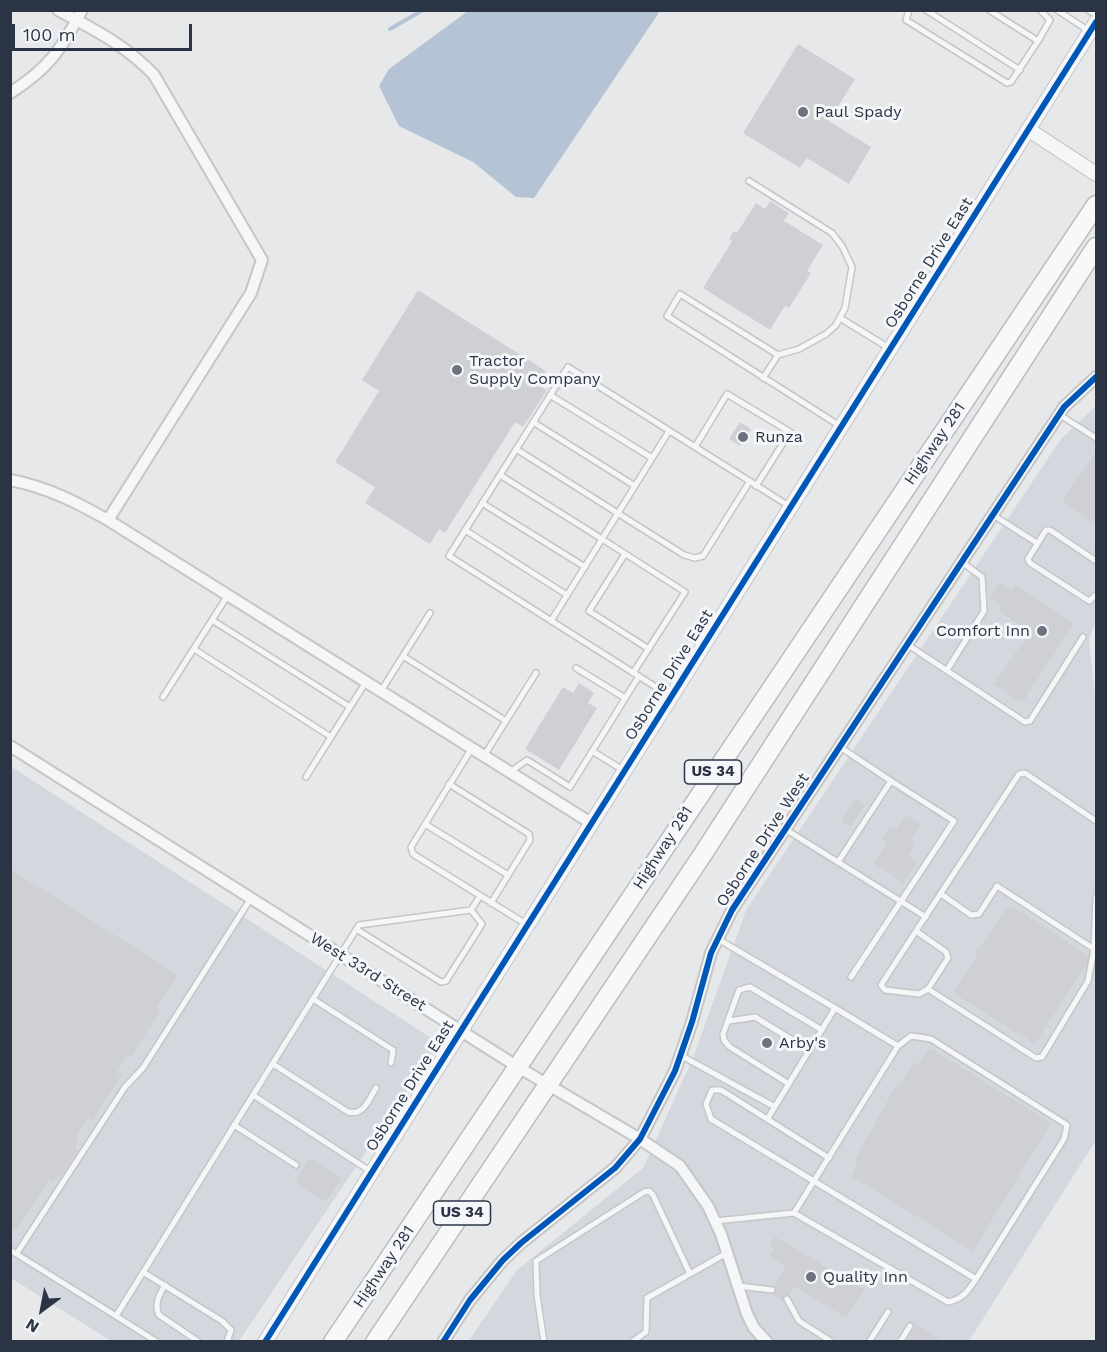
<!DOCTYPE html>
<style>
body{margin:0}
#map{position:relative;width:1107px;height:1352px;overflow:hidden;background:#e6e8ea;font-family:"Work Sans",sans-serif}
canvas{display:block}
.frame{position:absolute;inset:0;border:12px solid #2b3445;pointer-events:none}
.north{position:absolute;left:12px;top:1280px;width:60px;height:60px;-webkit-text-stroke:4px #f4f6f9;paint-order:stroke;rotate:212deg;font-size:16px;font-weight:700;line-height:24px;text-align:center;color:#2b3445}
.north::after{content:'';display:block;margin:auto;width:21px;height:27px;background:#2b3445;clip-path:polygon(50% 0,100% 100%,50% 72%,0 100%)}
.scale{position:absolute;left:12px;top:24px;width:180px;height:27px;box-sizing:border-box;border:3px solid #2b3445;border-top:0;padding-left:8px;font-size:18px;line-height:21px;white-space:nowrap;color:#2b3445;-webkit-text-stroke:4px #f4f6f9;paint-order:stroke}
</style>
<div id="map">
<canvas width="1107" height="1352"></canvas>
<div class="frame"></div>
<div class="north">N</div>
<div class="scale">100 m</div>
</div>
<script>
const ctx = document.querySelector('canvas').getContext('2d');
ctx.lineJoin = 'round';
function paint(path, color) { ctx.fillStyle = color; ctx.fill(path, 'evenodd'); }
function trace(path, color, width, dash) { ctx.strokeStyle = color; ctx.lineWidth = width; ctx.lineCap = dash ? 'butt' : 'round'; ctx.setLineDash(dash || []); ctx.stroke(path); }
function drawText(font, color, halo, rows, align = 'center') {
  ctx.font = font + ' "Work Sans",sans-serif'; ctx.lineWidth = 6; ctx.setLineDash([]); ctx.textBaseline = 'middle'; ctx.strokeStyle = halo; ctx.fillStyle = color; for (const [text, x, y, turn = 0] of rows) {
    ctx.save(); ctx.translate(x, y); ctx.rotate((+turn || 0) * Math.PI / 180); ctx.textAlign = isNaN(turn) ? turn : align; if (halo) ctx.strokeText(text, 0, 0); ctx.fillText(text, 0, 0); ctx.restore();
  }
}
paint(new Path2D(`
 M 1096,406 L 1096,620 L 1089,640 L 1096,705 L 1096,1140 L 969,1341 L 468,1342 L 517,1270 L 643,1168 L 693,1058 L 746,910 L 1061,439 Z
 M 10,766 L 439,1043 L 239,1341 L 111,1341 L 11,1278 Z`), '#d4d7dd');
paint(new Path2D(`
 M 468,11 L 660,11 L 534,198 L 516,197 L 473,162 L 399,126 L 379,86 L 389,69 Z`), '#b4c4d5');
trace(new Path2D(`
 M 390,29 L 423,10`), '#b4c4d5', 4);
paint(new Path2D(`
 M 798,44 L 855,79 L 829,121 L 871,147 L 849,184 L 807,158 L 800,168 L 743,133 Z
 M 770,201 L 789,213 L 784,221 L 823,245 L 807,271 L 811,273 L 789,308 L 785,306 L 770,330 L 703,288 L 732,241 L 729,239 L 734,231 L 737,233 L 756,203 L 765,209 Z
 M 418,290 L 546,371 L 538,385 L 547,390 L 523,427 L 515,422 L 445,533 L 439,529 L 430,544 L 365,503 L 375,487 L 335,462 L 379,391 L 362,380 Z
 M 740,422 L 751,429 L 740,446 L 729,439 Z
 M 1096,452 L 1096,525 L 1062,502 Z
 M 999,582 L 1012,590 L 1015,585 L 1074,624 L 1022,703 L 994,684 L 1030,632 L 998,611 L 1002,606 L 989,598 Z
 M 579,683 L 594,693 L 588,703 L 597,708 L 559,770 L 525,749 L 563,687 L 573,693 Z
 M 855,798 L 865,804 L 851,827 L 841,821 Z
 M 906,815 L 921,824 L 911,840 L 916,843 L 908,855 L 917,861 L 904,883 L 874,863 L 887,842 L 882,839 L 890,827 L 896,831 Z
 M 10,869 L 178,975 L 157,1007 L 161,1010 L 130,1058 L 127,1056 L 117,1072 L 121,1075 L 93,1120 L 88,1117 L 75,1138 L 79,1140 L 75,1148 L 78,1150 L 61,1177 L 58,1174 L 53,1182 L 49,1179 L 16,1231 L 10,1228 Z
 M 1010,905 L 1091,957 L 1035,1044 L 953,993 L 978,955 L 975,953 Z
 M 930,1048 L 1051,1123 L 973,1251 L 851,1176 L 858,1164 L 854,1161 L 898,1082 L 901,1084 L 914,1062 L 919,1065 Z
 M 310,1158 L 341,1178 L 326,1202 L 295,1182 Z
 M 775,1237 L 864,1289 L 846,1318 L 795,1286 L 785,1302 L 770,1292 L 786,1267 L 769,1257 L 774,1249 L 769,1246 Z
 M 916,1325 L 944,1342 L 905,1342 Z`), '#ced0d3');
const service = new Path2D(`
 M 909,10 L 906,20 L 1007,83 L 1011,82 L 1038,41 L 989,10
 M 926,10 L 1020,70
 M 1057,10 L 1089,31
 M 1088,10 L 1096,15
 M 1038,41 L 1050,20 L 1040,10
 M 749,181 L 832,233 L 842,246 L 852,267 L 845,308 L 836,325 L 826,334 L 799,349 L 778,355 L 763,378
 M 840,318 L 889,348
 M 778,355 L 680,294 L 667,316 L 840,426
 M 550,395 L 652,458
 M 1060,415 L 1096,438
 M 533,422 L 635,486
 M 695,447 L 727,394 L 790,432 L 756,486
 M 516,449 L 684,555 L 695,558 L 703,556 L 750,481
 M 500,475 L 602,539 L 669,431
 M 482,503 L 585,567
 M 993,515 L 1037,543
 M 465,530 L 567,595
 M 625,554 L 589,611 L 649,649
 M 1096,561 L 1050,530 L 1046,530 L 1028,559 L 1030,563 L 1089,601 L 1096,595
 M 212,620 L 350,707 L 366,682
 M 551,621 L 602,539 L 685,592 L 633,673
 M 908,645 L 1025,722 L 1030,721 L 1083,637
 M 194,649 L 331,737 L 350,707
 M 403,656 L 506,721
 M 576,668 L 625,698
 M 947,670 L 984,611 L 982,577 L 962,562
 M 381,691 L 430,613
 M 670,696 L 449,556 L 568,367 L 789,506
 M 163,697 L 228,595
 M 472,748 L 411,847 L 413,854 L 526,924
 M 592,751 L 623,770
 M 484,756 L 536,673
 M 510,772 L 527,760 L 570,787 L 639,676
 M 306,777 L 331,737
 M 449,784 L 529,834 L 530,840 L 491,903
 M 1096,821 L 1025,773 L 1019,774 L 916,931 L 946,952 L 948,958 L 928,989 L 1036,1058 L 1042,1057 L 1088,981 L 1094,949 L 1096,897
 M 425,824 L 508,875
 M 785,829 L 926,917
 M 838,862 L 891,781 L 840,747
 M 941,894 L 971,915 L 979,914 L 997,886 L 1094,949
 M 356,929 L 441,982 L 446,981 L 482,924 L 471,910
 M 916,931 L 881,985 L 885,990 L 919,994 L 928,989
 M 718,939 L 835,1008 L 768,1118
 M 851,977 L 954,821 L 891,781
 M 313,999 L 393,1050 L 391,1063
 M 835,1008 L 898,1046
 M 729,1021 L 755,1017 L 810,1051
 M 680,1055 L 775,1107
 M 273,1064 L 348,1112 C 364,1116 369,1099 376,1088
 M 789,1084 L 730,1047 L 724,1040 L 723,1034 L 739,990 L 750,987 L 822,1030
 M 253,1095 L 359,925 L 471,910 L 480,896
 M 234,1125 L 296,1165
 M 829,1158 L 721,1090 L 712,1090 L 706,1104 L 711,1119 L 976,1279
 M 715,1221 L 794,1213 L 948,1302 C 963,1299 968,1291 976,1279 L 1064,1139 L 1067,1125 L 931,1039 L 911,1036 L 898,1046 L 794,1213
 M 10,1250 L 116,1316 L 253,1095 L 370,1171
 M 17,1253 L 125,1087 L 143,1068 L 251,898
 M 143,1272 L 222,1321 L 231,1330 L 227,1342
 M 165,1285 C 159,1295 154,1304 159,1315 L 199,1342
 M 739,1286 L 772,1290
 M 787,1299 L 799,1321 L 832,1342
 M 116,1316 L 157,1342
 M 544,1342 L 537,1295 L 536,1261 L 644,1192 L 649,1191 L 653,1195 L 690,1274
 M 632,1342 L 646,1332 L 647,1298 L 727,1253
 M 869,1342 L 888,1312
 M 900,1342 L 910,1326`);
const minor = new Path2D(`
 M 58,10 C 93,29 126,45 154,75 L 262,260 L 251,293 L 108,520
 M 10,93 C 48,69 61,50 82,10
 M 10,480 C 47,487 76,502 108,520 L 591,823
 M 10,746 L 518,1067 L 640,1139 L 680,1166 L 708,1206 L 721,1234 L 747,1314 L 754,1328 L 767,1342
 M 443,1342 L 470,1300 L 503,1260 L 521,1243 L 615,1168 L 640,1139 L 675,1071 L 692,1022 L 711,953 L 732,910 L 1064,407 L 1096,377`);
const tertiary = new Path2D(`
 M 1029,130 L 1096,174
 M 265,1342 L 1096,22`);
const trunk = new Path2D(`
 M 333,1342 L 1096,205
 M 375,1342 L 701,857 L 1096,247`);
trace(service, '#c4c6c8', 8);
trace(minor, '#c4c6c8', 14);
trace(tertiary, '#c4c6c8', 16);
trace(trunk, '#b8bbbf', 21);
trace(service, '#f5f6f7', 5);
trace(minor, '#f5f6f7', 10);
trace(tertiary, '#f5f6f7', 14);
trace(trunk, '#f8f8f8', 18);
trace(new Path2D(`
 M 265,1342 L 1096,22
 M 443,1342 L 470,1300 L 503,1260 L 521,1243 L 615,1168 L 640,1139 L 675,1071 L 692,1022 L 711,953 L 732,910 L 1064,407 L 1096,377`), '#0057b8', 6);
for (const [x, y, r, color] of [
 [803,112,6,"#6c737f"],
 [457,370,6,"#6c737f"],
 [743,437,6,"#6c737f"],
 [1042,631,6,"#6c737f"],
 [767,1043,6,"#6c737f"],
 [811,1277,6,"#6c737f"]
]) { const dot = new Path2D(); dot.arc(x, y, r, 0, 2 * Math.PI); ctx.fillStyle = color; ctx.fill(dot); trace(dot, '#f4f6f9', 2); }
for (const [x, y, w] of [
 [713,772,57],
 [462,1213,57]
]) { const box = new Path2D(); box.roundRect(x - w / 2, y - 12, w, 24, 4.5); ctx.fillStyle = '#f4f6f9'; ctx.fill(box); trace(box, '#2b3445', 1.5); }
drawText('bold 15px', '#2b3445', null, [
 ["US 34",713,772],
 ["US 34",462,1213]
]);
drawText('16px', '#2b3445', '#f4f6f9', [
 ["Paul Spady",815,112],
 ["Tractor",469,361],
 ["Supply Company",469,379],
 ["Runza",755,437],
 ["Comfort Inn",1030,631,"right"],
 ["Arby's",779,1043],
 ["Quality Inn",823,1277]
], 'left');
drawText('16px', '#2b3445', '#f4f6f9', [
 ["Osborne Drive East",929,263,-58],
 ["Highway 281",935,444,-56],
 ["Osborne Drive East",669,675,-58],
 ["Osborne Drive West",763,840,-57],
 ["Highway 281",663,848,-57],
 ["West 33rd Street",368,972,32],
 ["Osborne Drive East",410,1086,-58],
 ["Highway 281",384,1267,-56]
]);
</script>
